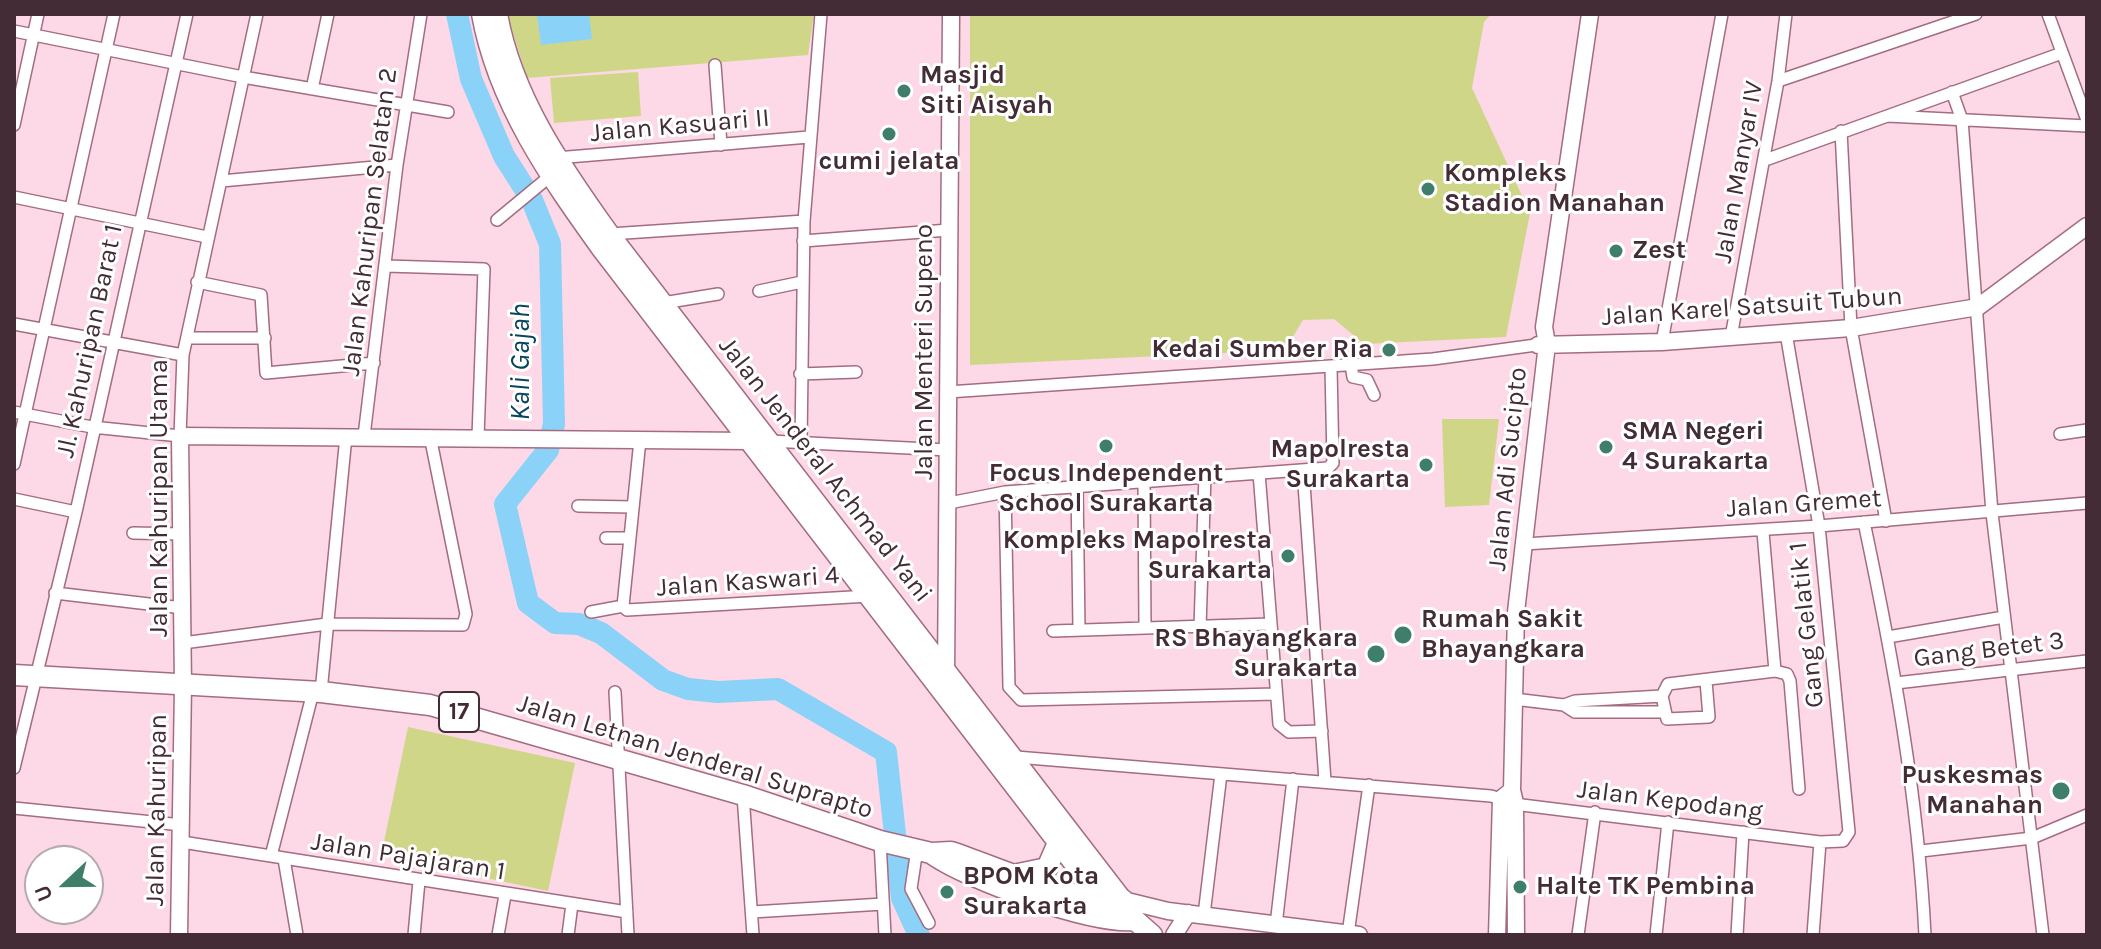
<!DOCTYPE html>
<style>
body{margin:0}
#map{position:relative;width:2101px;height:949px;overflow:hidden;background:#fdd8e7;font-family:Karla,sans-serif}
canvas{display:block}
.frame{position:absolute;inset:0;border:16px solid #432c35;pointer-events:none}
.north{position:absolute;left:24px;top:845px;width:80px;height:80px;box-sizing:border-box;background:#fff;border:2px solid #b4abae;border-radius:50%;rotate:248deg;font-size:22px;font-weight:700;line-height:32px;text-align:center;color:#432c35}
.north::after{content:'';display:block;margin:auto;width:28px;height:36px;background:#3e7e6b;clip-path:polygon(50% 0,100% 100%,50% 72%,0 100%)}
</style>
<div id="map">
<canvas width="2101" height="949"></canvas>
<div class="frame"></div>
<div class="north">U</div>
</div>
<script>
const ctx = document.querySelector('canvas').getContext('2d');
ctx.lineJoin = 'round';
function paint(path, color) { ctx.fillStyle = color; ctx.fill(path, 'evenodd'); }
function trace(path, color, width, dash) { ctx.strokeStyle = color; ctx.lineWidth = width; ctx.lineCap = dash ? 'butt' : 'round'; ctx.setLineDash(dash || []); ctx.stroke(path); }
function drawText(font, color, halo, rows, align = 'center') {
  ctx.font = font + ' Karla,sans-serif'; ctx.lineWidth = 6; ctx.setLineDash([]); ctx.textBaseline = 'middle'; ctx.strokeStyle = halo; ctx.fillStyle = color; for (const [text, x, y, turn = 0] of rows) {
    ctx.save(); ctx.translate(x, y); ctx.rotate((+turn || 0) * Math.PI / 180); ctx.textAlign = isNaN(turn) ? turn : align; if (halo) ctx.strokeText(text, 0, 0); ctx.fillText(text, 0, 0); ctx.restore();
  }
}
paint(new Path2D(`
 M 507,14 L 814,14 L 808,55 L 527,78 Z
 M 970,14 L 1491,14 L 1484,22 L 1472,88 L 1530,213 L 1506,337 L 1364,344 L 1334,319 L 1303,320 L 1285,350 L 970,365 Z
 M 638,72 L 641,116 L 554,123 L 550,78 Z
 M 1442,419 L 1499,419 L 1489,505 L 1445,507 Z
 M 408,727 L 575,763 L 548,891 L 381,856 Z`), '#d0d687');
paint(new Path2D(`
 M 537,14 L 589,14 L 592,39 L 541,45 Z`), '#8ad2f8');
trace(new Path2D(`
 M 457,14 L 471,79 L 504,156 L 532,200 L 550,244 L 554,424 L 548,450 L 505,504 L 528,603 L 555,623 L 579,624 L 601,633 L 663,680 L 688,689 L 718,692 L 778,689 L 886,752 L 902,898 L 919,935`), '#8ad2f8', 22);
const street = new Path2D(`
 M 2048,14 L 2087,120
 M 14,31 L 243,77 L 448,112
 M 715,65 L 721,145
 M 1778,81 L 1976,14
 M 312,89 L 328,14
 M 1952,92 L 1962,120 L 1992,513 L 2043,935
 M 1888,116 L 2087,126
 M 14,125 L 38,14
 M 1841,131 L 1851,328 L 1886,521
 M 556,158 L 809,137
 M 1768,159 L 2062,53
 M 221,181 L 397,165
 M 14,197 L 207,237
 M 497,220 L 549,177
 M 610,234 L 804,221
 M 803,241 L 949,230
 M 386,266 L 484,269 L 478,437
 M 197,282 L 261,295 L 266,373 L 374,363
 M 759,291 L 802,282
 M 663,303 L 718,294
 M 14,324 L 183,355
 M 1731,337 L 1778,81 L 1786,14
 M 187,338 L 265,338
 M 1662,342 L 1722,14
 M 1351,365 L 1353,377 L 1367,380 L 1374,395
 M 800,374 L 856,372
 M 948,392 L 1433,359 L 1536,345
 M 14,412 L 92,427 L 180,436 L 183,355 L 257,14
 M 2060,434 L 2087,430
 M 364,436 L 397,165 L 421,14
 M 640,440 L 623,606 L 627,610 L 869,596
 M 770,441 L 948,450
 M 801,444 L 804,221 L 821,14
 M 14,464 L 114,14
 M 1303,470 L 1325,781
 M 1259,473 L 1279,724 L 1289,732 L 1322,731
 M 1144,480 L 1145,628
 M 1077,487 L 1079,629
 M 1005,492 L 1009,687 L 1021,700 L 1276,694
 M 14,499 L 76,512
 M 949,503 L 1005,492 L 1328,468 L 1333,463 L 1331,367
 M 578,506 L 632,507
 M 1864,522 C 1893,659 1918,795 1925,935
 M 133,533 L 183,534
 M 606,538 L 629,538
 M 1524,544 L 1819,526 L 2087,503
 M 55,593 L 183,608
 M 591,612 L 623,606
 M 1200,627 L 1205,475
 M 1053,631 L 1270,624
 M 1888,637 L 2004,617
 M 183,643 L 327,624 L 463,625 L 466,614 L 430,436
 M 1775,671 L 1787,674 L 1790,681 L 1799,789
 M 1706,681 L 1709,717 L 1667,719 L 1662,696 L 1668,684 L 1775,671 L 1763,532
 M 1896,683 L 2087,661
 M 321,692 L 346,436
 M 615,692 L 628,935
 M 1514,699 L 1564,705 L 1575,701 L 1662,696
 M 1564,705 L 1575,712 L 1662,712
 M 1016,757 L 1491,796 L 1522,805 L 1820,842 L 1843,841 L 1849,832 L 1819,526 L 1786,333
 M 14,768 L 76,512 L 187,14
 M 743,795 L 753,935
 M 14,808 L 182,825
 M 880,841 L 885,935
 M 182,842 L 627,912
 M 917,849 L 911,889 L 929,923
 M 1921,851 L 2032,838 L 2087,815
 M 271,856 L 313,692
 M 284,859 L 297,935
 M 752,912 L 883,904
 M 1204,915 L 1221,774
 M 1276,925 L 1293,779
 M 1348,934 L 1369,785
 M 414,935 L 419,881
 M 498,935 L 505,895
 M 568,935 L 572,904
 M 1578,935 L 1595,812
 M 1656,935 L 1668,822
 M 1737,935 L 1743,832
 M 1813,935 L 1820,842`);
const secondary = new Path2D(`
 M 1538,345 L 1662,342 L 1851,328 L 1978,307 L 2087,226
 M 946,676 L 951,14
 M 1123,900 L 1168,911 L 1359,935
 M 179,935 L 183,686 L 180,436 L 751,441
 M 1174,935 L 1188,913
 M 1497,935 L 1501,799 L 1512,790
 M 1516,935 L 1515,803 L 1512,790 L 1516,612 L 1547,344 L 1544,327 L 1590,14`);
const primary = new Path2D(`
 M 481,14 C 497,103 550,178 601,249 L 1103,902
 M 498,14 C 513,97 562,167 610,234 L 1123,900`);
const highway = new Path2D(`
 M 14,675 L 321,692 L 430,705 L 743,795 L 880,841 L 931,853 L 951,852 C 999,868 1076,904 1123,900 L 1135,920 L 1152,935
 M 931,853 C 966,879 1092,924 1135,920
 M 1018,874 L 1047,868 L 1058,843`);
trace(street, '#a36c83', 14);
trace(secondary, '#a36c83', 19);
trace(primary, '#a36c83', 21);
trace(highway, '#a36c83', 23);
trace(street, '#fff', 11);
trace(secondary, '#fff', 16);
trace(primary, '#fff', 18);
trace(highway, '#fff', 20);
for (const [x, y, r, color] of [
 [904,91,8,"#3e7e6b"],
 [889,134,8,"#3e7e6b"],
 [1428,189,8,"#3e7e6b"],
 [1616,251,8,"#3e7e6b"],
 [1389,350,8,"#3e7e6b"],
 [1106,446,8,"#3e7e6b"],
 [1606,447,8,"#3e7e6b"],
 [1426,465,8,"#3e7e6b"],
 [1288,556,8,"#3e7e6b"],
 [1403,635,10,"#3e7e6b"],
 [1376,654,10,"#3e7e6b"],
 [2061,791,10,"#3e7e6b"],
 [1520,887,8,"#3e7e6b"],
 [947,892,8,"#3e7e6b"]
]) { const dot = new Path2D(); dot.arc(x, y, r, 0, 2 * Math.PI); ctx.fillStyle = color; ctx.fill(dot); trace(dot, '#fff', 3); }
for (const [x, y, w] of [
 [459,712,40]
]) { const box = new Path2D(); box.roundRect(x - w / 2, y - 20, w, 40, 6); ctx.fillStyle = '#fff'; ctx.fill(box); trace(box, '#432c35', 2); }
drawText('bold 24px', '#432c35', null, [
 ["17",459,712]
]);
drawText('bold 26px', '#432c35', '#fff', [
 ["Masjid",920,76],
 ["Siti Aisyah",920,106],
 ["cumi jelata",889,162,"center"],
 ["Kompleks",1444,174],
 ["Stadion Manahan",1444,204],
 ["Zest",1632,251],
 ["Kedai Sumber Ria",1373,350,"right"],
 ["SMA Negeri",1622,432],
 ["4 Surakarta",1622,462],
 ["Mapolresta",1410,450,"right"],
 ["Surakarta",1410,480,"right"],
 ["Focus Independent",1106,474,"center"],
 ["School Surakarta",1106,504,"center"],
 ["Kompleks Mapolresta",1272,541,"right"],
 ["Surakarta",1272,571,"right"],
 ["Rumah Sakit",1421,620],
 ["Bhayangkara",1421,650],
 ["RS Bhayangkara",1358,639,"right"],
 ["Surakarta",1358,669,"right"],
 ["Puskesmas",2043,776,"right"],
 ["Manahan",2043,806,"right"],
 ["BPOM Kota",963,877],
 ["Surakarta",963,907],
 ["Halte TK Pembina",1536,887]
], 'left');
drawText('26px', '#432c35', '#fff', [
 ["Jalan Kasuari II",680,126,-5],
 ["Jalan Manyar IV",1739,172,-80],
 ["Jalan Kahuripan Selatan 2",370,222,-83],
 ["Jalan Karel Satsuit Tubun",1752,307,-4],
 ["Jl. Kahuripan Barat 1",90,341,-78],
 ["Jalan Menteri Supeno",925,352,-90],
 ["Jalan Adi Sucipto",1508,469,-84],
 ["Jalan Jenderal Achmad Yani",825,470,52],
 ["Jalan Kahuripan Utama",160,498,-90],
 ["Jalan Gremet",1804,504,-4],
 ["Jalan Kaswari 4",748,582,-4],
 ["Gang Gelatik 1",1807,625,-96],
 ["Gang Betet 3",1989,650,-7],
 ["Jalan Letnan Jenderal Suprapto",695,757,17],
 ["Jalan Kepodang",1670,801,7],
 ["Jalan Kahuripan",157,810,-89],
 ["Jalan Pajajaran 1",408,857,9]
]);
drawText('italic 28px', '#07455e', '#fff', [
 ["Kali Gajah",521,362,-90]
]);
</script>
